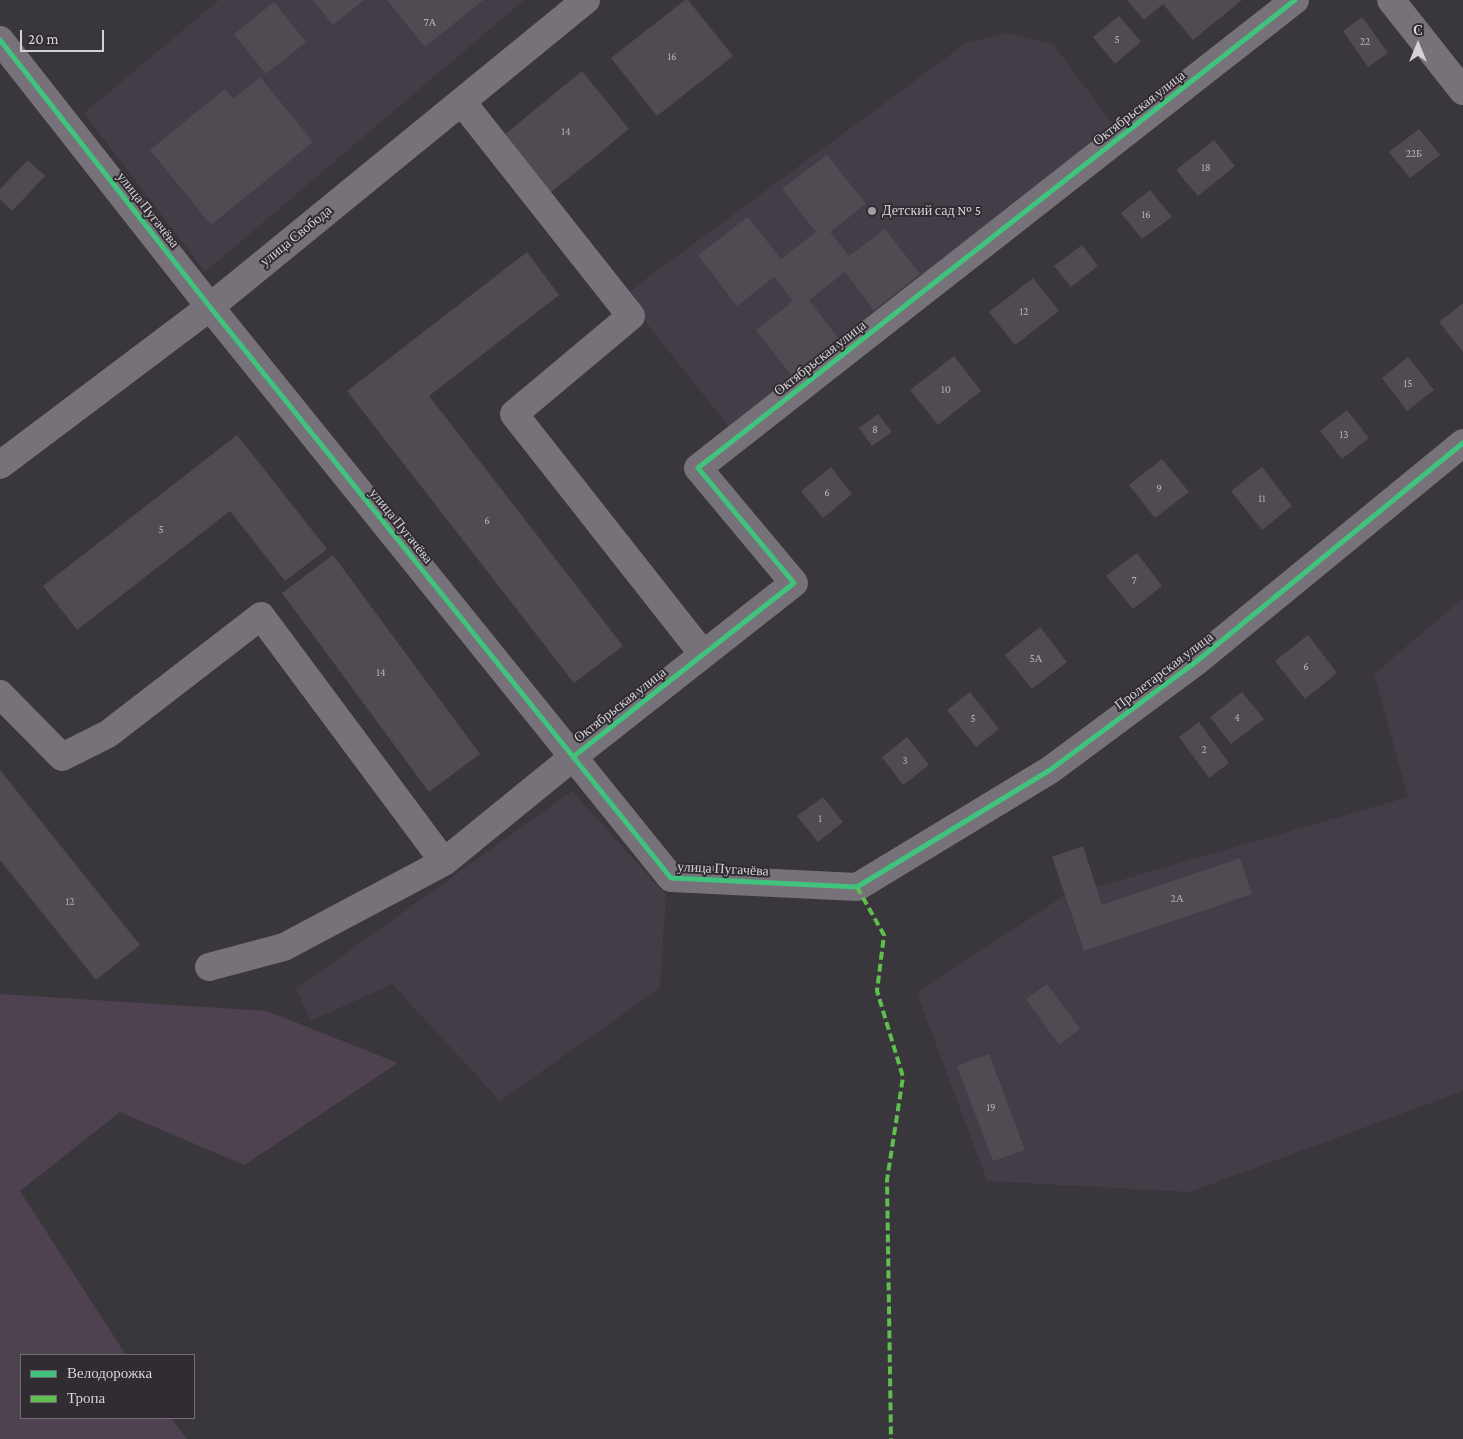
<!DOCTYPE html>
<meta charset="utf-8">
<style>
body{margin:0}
#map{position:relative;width:1463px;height:1439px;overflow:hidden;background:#39373b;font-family:"Crimson Pro",serif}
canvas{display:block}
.legend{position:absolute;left:20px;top:1354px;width:175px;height:65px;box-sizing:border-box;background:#302c32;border:1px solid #726e74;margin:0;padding:6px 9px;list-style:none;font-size:15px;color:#d5d2d6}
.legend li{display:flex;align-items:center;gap:10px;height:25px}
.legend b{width:25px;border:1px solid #726e74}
.north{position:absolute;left:1393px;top:20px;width:50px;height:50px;-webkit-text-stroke:4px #302c32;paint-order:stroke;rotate:0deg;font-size:14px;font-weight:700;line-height:20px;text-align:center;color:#d5d2d6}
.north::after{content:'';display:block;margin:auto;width:18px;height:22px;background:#d5d2d6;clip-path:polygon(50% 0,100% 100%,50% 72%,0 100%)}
.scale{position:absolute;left:20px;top:30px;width:84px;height:22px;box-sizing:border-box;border:2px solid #d5d2d6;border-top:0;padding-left:6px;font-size:15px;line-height:18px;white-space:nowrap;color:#d5d2d6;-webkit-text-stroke:4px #302c32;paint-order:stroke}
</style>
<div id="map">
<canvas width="1463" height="1439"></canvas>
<ul class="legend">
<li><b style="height:6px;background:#40c37c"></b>Велодорожка</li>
<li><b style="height:6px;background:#5fbe4e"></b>Тропа</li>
</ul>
<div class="north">С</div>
<div class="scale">20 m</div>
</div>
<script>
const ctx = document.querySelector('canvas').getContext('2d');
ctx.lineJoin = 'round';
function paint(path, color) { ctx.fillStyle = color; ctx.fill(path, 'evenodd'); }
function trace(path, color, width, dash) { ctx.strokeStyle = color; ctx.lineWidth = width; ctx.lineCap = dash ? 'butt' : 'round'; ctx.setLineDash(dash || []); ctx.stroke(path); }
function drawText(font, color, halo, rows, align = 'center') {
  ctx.font = font + ' "Crimson Pro",serif'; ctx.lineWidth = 4; ctx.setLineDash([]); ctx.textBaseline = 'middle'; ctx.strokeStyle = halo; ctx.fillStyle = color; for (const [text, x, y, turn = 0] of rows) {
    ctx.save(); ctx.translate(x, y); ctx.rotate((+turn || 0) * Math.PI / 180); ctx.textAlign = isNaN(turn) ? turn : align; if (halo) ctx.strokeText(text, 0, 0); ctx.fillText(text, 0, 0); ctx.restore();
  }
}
paint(new Path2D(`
 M 219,0 L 524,0 L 205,272 L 84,113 Z
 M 1006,33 L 1053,44 L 1115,127 L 729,427 L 624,295 L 966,43 Z
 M 1463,598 L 1463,1091 L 1190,1192 L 987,1181 L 917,993 L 1062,897 L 1408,797 L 1374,674 Z
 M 572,791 L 666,895 L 660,988 L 500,1101 L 392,984 L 311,1021 L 296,989 Z`), '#443c46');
paint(new Path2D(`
 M 0,994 L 267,1011 L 398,1063 L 244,1165 L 120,1112 L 20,1191 L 126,1355 L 21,1355 L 21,1418 L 171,1418 L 187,1439 L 0,1439 Z`), '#4e4251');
paint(new Path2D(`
 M 313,0 L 364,0 L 333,25 Z
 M 387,0 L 483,0 L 425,47 Z
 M 685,0 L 688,0 L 733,56 L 657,116 L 611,58 Z
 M 1127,0 L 1242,0 L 1193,40 L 1163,4 L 1144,20 Z
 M 274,2 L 306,42 L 266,74 L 234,34 Z
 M 1119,16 L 1141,42 L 1115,64 L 1093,37 Z
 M 1362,17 L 1388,53 L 1368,67 L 1343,31 Z
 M 582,71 L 629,129 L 550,193 L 503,136 Z
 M 260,77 L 313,142 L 211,225 L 150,150 L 225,89 L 233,99 Z
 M 1419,129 L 1440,155 L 1410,178 L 1389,152 Z
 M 1214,140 L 1235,166 L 1198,196 L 1176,170 Z
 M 827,155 L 866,204 L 830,232 L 849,256 L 885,229 L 920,274 L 874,310 L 845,272 L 809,300 L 838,338 L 791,375 L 756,330 L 793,301 L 774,277 L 737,306 L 698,255 L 748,217 L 781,259 L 816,232 L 782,189 Z
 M 28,160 L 45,176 L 12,211 L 0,199 L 0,189 Z
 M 1150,190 L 1172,217 L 1142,239 L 1121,213 Z
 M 1082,245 L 1098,266 L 1071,287 L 1054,266 Z
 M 527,252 L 559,295 L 429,396 L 623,646 L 574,683 L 347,391 Z
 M 1033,278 L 1059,311 L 1015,345 L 989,312 Z
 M 1463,303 L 1463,352 L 1439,322 Z
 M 954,356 L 981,391 L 938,425 L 910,390 Z
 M 1408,357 L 1434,390 L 1407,411 L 1382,378 Z
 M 1347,410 L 1369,438 L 1342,459 L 1320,431 Z
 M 878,414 L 892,432 L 872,446 L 859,428 Z
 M 237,435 L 327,549 L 285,581 L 230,511 L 77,630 L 43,586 Z
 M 1162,459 L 1189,492 L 1155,518 L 1129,485 Z
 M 831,467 L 852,494 L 823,518 L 801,491 Z
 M 1262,467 L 1292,506 L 1262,530 L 1231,491 Z
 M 1137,553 L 1162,586 L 1133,609 L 1106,576 Z
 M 333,555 L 480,754 L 429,792 L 282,593 Z
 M 1040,627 L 1067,662 L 1032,689 L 1005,655 Z
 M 1308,635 L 1337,673 L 1305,699 L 1275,661 Z
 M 970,692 L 999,729 L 976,747 L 947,710 Z
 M 1242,692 L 1264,719 L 1231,744 L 1210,717 Z
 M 1199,722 L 1229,763 L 1209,778 L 1179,737 Z
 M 907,737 L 929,765 L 903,785 L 882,757 Z
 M 0,770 L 140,945 L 96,980 L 0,860 Z
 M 823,797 L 843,822 L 818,842 L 797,816 Z
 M 1083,846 L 1102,905 L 1240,858 L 1252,894 L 1084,951 L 1052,857 Z
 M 1047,984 L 1080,1029 L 1059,1045 L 1026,999 Z
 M 989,1054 L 1025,1150 L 993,1161 L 957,1066 Z`), '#504b52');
trace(new Path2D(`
 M 1391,0 L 1463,91
 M 0,40 L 210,307 L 671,878 L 857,887 L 1050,770 L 1197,661 L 1463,443
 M 462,102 L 631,316 L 514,414 L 703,654
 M 0,465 L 210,307 L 586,0
 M 0,694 L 62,757 L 108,734 L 261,616 L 444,862 L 573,757 L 794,583 L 698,468 L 1295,0
 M 209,967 L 284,947 L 444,862`), '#77717a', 28);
trace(new Path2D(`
 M 857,887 L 884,935 L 877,991 L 903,1077 L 887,1180 L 891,1439`), '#5fbe4e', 4, [8, 4]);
trace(new Path2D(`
 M 0,40 L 210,307 L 671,878 L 857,887 L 1050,770 L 1197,661 L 1463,443
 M 573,757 L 794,583 L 698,468 L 1295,0`), '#40c37c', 5);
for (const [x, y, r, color] of [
 [872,211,5,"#9e9ca0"]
]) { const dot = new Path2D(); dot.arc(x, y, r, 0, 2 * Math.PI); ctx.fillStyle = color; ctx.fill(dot); trace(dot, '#302c32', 2); }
drawText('11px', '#b4b0b5', null, [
 ["7А",430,23],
 ["5",1117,40],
 ["22",1365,42],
 ["16",672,57],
 ["14",566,132],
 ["22Б",1414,154],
 ["18",1206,168],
 ["16",1146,215],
 ["12",1024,312],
 ["15",1408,384],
 ["10",946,390],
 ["8",875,430],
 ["13",1344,435],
 ["9",1159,489],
 ["6",827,493],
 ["11",1262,499],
 ["6",487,521],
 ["5",161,530],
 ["7",1134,581],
 ["5А",1036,659],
 ["6",1306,667],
 ["14",381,673],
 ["4",1237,718],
 ["5",973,719],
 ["2",1204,750],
 ["3",905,761],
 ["1",820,819],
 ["2А",1177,899],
 ["12",70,902],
 ["19",991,1108]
]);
drawText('14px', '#d5d2d6', '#302c32', [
 ["Октябрьская улица",1139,108,-38],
 ["улица Пугачёва",148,210,52],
 ["улица Свобода",296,236,-39],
 ["Октябрьская улица",820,358,-38],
 ["улица Пугачёва",401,526,51],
 ["Пролетарская улица",1164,671,-37],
 ["Октябрьская улица",620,705,-38],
 ["улица Пугачёва",723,869,3]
]);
drawText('14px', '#d5d2d6', '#302c32', [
 ["Детский сад № 5",882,211]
], 'left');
</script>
